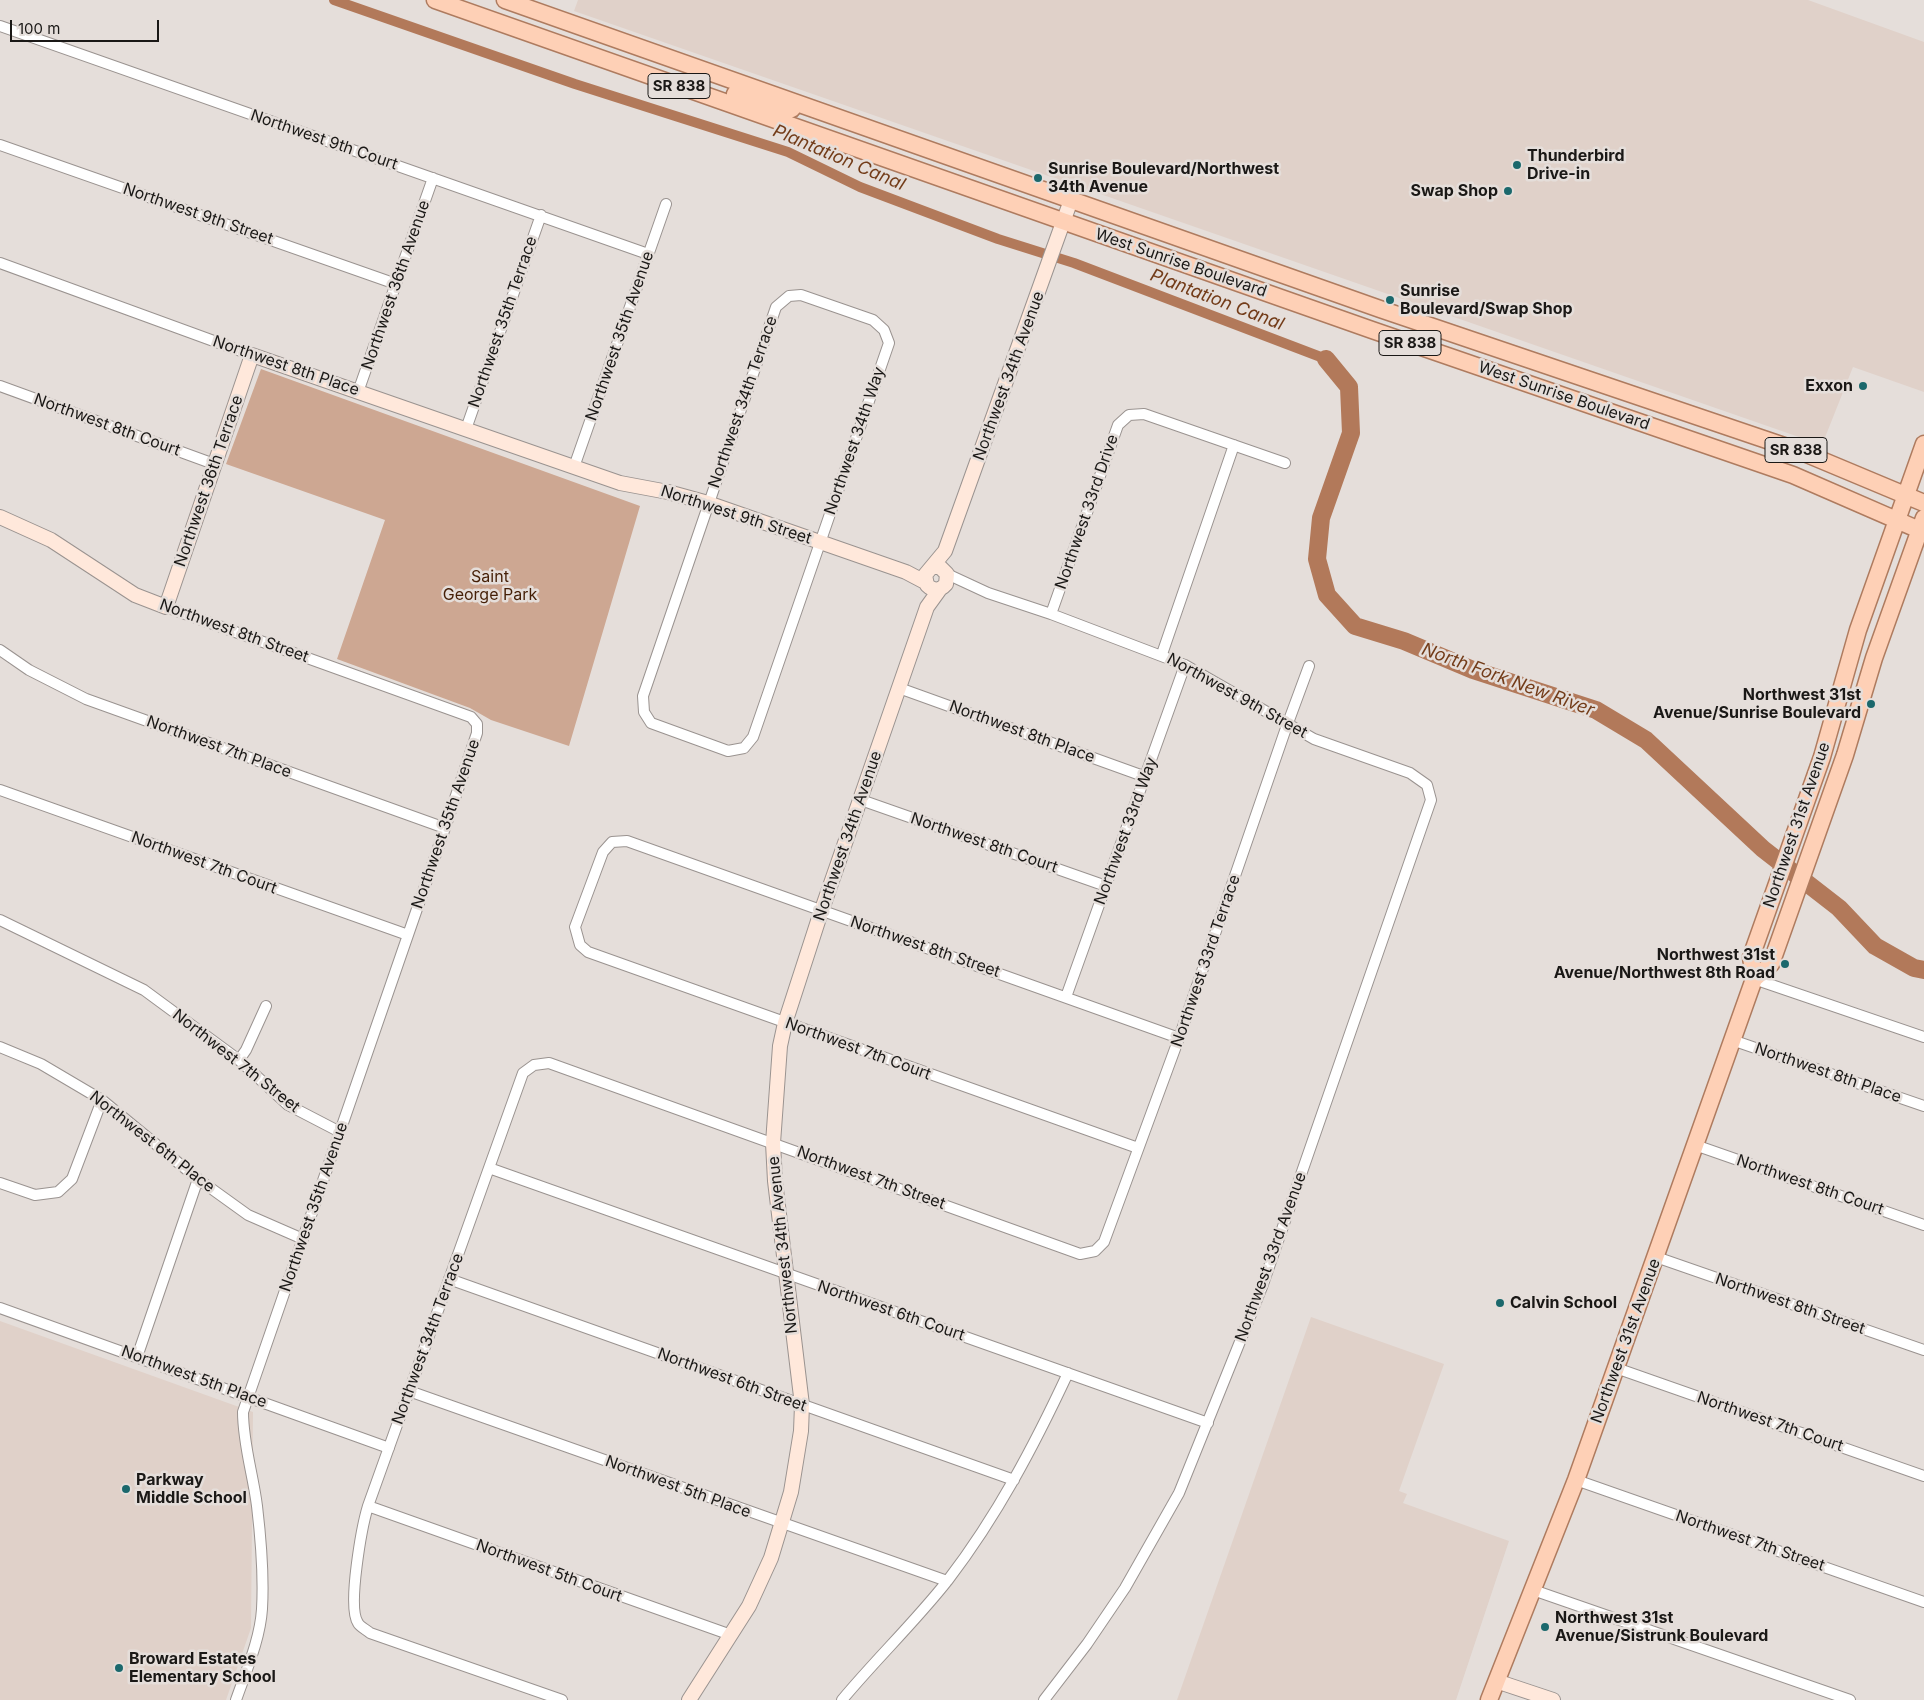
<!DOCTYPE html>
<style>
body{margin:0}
#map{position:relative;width:1924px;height:1700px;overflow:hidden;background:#e5deda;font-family:Inter,sans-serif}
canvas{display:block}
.scale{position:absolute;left:10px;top:20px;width:149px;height:22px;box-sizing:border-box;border:2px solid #1a1816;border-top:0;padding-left:6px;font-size:15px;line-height:18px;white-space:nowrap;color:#1a1816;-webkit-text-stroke:4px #e5deda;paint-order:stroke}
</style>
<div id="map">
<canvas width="1924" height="1700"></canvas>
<div class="scale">100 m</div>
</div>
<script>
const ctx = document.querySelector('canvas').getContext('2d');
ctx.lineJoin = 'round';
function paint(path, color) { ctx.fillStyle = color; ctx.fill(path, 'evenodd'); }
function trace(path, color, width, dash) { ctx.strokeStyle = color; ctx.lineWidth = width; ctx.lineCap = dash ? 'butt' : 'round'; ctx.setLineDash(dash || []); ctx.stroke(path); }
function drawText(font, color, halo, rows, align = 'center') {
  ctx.font = font + ' Inter,sans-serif'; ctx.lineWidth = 5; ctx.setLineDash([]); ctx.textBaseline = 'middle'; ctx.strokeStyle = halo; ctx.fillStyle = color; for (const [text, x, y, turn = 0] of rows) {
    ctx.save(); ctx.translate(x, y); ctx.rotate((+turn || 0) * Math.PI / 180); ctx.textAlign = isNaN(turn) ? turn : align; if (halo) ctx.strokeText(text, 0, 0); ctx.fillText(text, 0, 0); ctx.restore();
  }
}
paint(new Path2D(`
 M 578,0 L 1808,0 L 1924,42 L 1924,392 L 1853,367 L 1822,445 L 574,11 Z
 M 1311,1317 L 1444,1364 L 1399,1491 L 1407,1494 L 1403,1503 L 1509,1541 L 1456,1700 L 1177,1700 Z
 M 0,1321 L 253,1412 L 251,1628 L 226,1700 L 0,1700 Z`), '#e0d1c9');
paint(new Path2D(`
 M 261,369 L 640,506 L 569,746 L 491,720 L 470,708 L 337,659 L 385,520 L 226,464 Z`), '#cda792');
trace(new Path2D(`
 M 334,0 L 575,84 L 788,152 L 860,187 L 998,239 L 1074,263 L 1326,359`), '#b2795a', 10);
trace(new Path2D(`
 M 1326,359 L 1349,387 L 1351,433 L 1321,518 L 1317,559 L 1327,595 L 1355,626 L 1404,641 L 1473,670 L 1596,710 L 1646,740 L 1763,849 L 1839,908 L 1875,946 L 1914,968 L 1924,970`), '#b2795a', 18);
const street = new Path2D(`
 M 0,26 L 648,254
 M 0,145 L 396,284
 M 0,263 L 252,355
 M 801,295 L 873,320 L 884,330 L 889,343 L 753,737 L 744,748 L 728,751 L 651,723 L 644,712 L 643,696 L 776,307 L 789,296 Z
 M 0,386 L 214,464
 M 358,392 L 433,178
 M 466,429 L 541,215
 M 574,467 L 666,204
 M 947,574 L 988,593 L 1051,614 L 1185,665 L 1314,739 L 1410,773 L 1427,785 L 1431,800 L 1262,1287 L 1179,1493 L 1125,1588 L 1087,1644 L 1044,1700
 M 166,607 L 471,717 L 477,724 L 477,733 L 445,828 L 243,1412 C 243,1444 253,1474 257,1506 C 261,1540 264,1575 262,1609 C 260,1640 246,1671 236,1700
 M 1051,614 L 1118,425 L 1129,415 L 1144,414 L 1285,463
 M 0,650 L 29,670 L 86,699 L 445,828
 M 1162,654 L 1234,445
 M 899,688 L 1146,777
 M 0,790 L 408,935
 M 861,800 L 1106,886
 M 0,920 L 144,990 L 239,1060 L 288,1105 L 340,1132
 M 1754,979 L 1924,1037
 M 1066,997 L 1185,665
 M 1732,1040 L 1924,1106
 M 0,1047 L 41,1064 L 102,1100 L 198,1179 L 248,1215 L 303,1239
 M 239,1060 L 246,1050 L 266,1006
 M 1695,1145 L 1924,1225
 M 1138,1148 L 588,952 L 580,945 L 575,927 L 603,852 L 612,842 L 627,841 L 1179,1038
 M 489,1168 L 1208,1423
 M 0,1183 L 35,1195 L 58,1192 L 72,1179 L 102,1100
 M 1656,1257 L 1924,1350
 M 449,1279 L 1014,1480
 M 0,1308 L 389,1448
 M 137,1357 L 198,1179
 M 1616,1368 L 1924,1476
 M 409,1391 L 947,1581
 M 1576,1480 L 1924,1602
 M 368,1506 L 731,1635
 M 1533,1590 L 1850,1700
 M 562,1700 L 370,1633 C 367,1630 360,1627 358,1623 C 347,1607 362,1526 368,1506 L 523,1073 L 534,1065 L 549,1063 L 1080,1254 L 1095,1251 L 1104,1242 L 1179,1038 L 1285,731 L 1309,666
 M 842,1700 C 876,1659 915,1622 948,1580 C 997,1516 1034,1446 1068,1373`);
const secondary = new Path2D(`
 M 0,517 L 51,540 L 135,595 L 166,607 L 252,355 L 620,483 L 668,492 L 708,503 L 906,572 L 925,582
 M 932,567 L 940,567 L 947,574 L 946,584 C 940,591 933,591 927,585 L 925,575 L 945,551 L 1071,200
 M 1496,1681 L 1553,1700
 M 689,1700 L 749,1606 L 771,1558 L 791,1492 L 801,1431 L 802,1405 L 775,1181 L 773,1143 L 780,1046 L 785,1023 L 819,918 L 927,607 L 940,589`);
const primary = new Path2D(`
 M 435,0 L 1372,330 L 1793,475 L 1924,532
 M 505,0 L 1380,309 L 1802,452 L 1924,503
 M 735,94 L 784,111 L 792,109
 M 1754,979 L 1751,957 L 1822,757 L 1858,630 L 1924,444
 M 1489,1700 L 1576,1480 L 1754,979 L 1771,964 L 1845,755 L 1874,658 L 1924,518`);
trace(street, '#9a9390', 12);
trace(secondary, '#9a9390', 16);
trace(primary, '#ae7b5f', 19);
trace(street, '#fff', 10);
trace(secondary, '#ffe8db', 14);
trace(primary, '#fed0b6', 16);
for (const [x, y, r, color] of [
 [1517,165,5,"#1b686c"],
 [1038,178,5,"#1b686c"],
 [1508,191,5,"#1b686c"],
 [1390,300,5,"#1b686c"],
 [1863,386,5,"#1b686c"],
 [1871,704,5,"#1b686c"],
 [1785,964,5,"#1b686c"],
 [1500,1303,5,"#1b686c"],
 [126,1489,5,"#1b686c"],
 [1545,1627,5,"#1b686c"],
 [119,1668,5,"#1b686c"]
]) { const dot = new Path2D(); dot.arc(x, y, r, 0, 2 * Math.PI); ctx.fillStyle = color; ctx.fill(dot); trace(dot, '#e5deda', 2); }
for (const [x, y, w] of [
 [679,86,62],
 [1410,343,62],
 [1796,450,62]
]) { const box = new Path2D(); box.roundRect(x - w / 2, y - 12.5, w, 25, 4); ctx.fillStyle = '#e5deda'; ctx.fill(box); trace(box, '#1a1816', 1); }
drawText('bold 15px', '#1a1816', null, [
 ["SR 838",679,86],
 ["SR 838",1410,343],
 ["SR 838",1796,450]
]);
drawText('16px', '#1a1816', '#e5deda', [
 ["Northwest 9th Court",324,140,19],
 ["Northwest 9th Street",198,214,19],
 ["West Sunrise Boulevard",1181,263,19],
 ["Northwest 36th Avenue",396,285,-71],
 ["Northwest 35th Terrace",503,322,-71],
 ["Northwest 35th Avenue",620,336,-71],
 ["Northwest 8th Place",286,366,19],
 ["Northwest 34th Avenue",1009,376,-70],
 ["West Sunrise Boulevard",1564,396,19],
 ["Northwest 34th Terrace",743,402,-71],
 ["Northwest 8th Court",107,425,20],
 ["Northwest 34th Way",855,441,-71],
 ["Northwest 36th Terrace",209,481,-71],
 ["Northwest 33rd Drive",1087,512,-71],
 ["Northwest 9th Street",736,515,18],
 ["Northwest 8th Street",234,631,20],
 ["Northwest 9th Street",1237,696,29],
 ["Northwest 8th Place",1022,732,20],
 ["Northwest 7th Place",219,747,20],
 ["Northwest 35th Avenue",446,824,-71],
 ["Northwest 31st Avenue",1797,825,-71],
 ["Northwest 33rd Way",1126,831,-70],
 ["Northwest 34th Avenue",848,836,-71],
 ["Northwest 8th Court",984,843,19],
 ["Northwest 7th Court",204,863,20],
 ["Northwest 8th Street",925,947,19],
 ["Northwest 33rd Terrace",1206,961,-71],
 ["Northwest 7th Court",858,1049,20],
 ["Northwest 7th Street",236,1061,38],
 ["Northwest 8th Place",1828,1073,19],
 ["Northwest 6th Place",152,1142,38],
 ["Northwest 7th Street",871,1178,20],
 ["Northwest 8th Court",1810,1185,19],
 ["Northwest 35th Avenue",314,1207,-71],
 ["Northwest 34th Avenue",783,1245,-96],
 ["Northwest 33rd Avenue",1271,1257,-70],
 ["Northwest 8th Street",1790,1304,19],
 ["Northwest 6th Court",891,1311,19],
 ["Northwest 34th Terrace",428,1339,-70],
 ["Northwest 31st Avenue",1626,1341,-70],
 ["Northwest 5th Place",194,1377,20],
 ["Northwest 6th Street",732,1380,20],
 ["Northwest 7th Court",1770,1422,19],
 ["Northwest 5th Place",678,1487,20],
 ["Northwest 7th Street",1750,1541,19],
 ["Northwest 5th Court",549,1571,20]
]);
drawText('bold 16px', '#1a1816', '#e5deda', [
 ["Thunderbird",1527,156],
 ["Drive-in",1527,174],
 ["Sunrise Boulevard/Northwest",1048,169],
 ["34th Avenue",1048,187],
 ["Swap Shop",1498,191,"right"],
 ["Sunrise",1400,291],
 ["Boulevard/Swap Shop",1400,309],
 ["Exxon",1853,386,"right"],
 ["Northwest 31st",1861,695,"right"],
 ["Avenue/Sunrise Boulevard",1861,713,"right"],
 ["Northwest 31st",1775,955,"right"],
 ["Avenue/Northwest 8th Road",1775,973,"right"],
 ["Calvin School",1510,1303],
 ["Parkway",136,1480],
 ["Middle School",136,1498],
 ["Northwest 31st",1555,1618],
 ["Avenue/Sistrunk Boulevard",1555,1636],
 ["Broward Estates",129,1659],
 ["Elementary School",129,1677]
], 'left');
drawText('16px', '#451f06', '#e5deda', [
 ["Saint",490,577],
 ["George Park",490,595]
]);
drawText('italic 18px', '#733c19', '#e5deda', [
 ["Plantation Canal",839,158,23],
 ["Plantation Canal",1217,300,21],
 ["North Fork New River",1508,680,20]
]);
</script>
